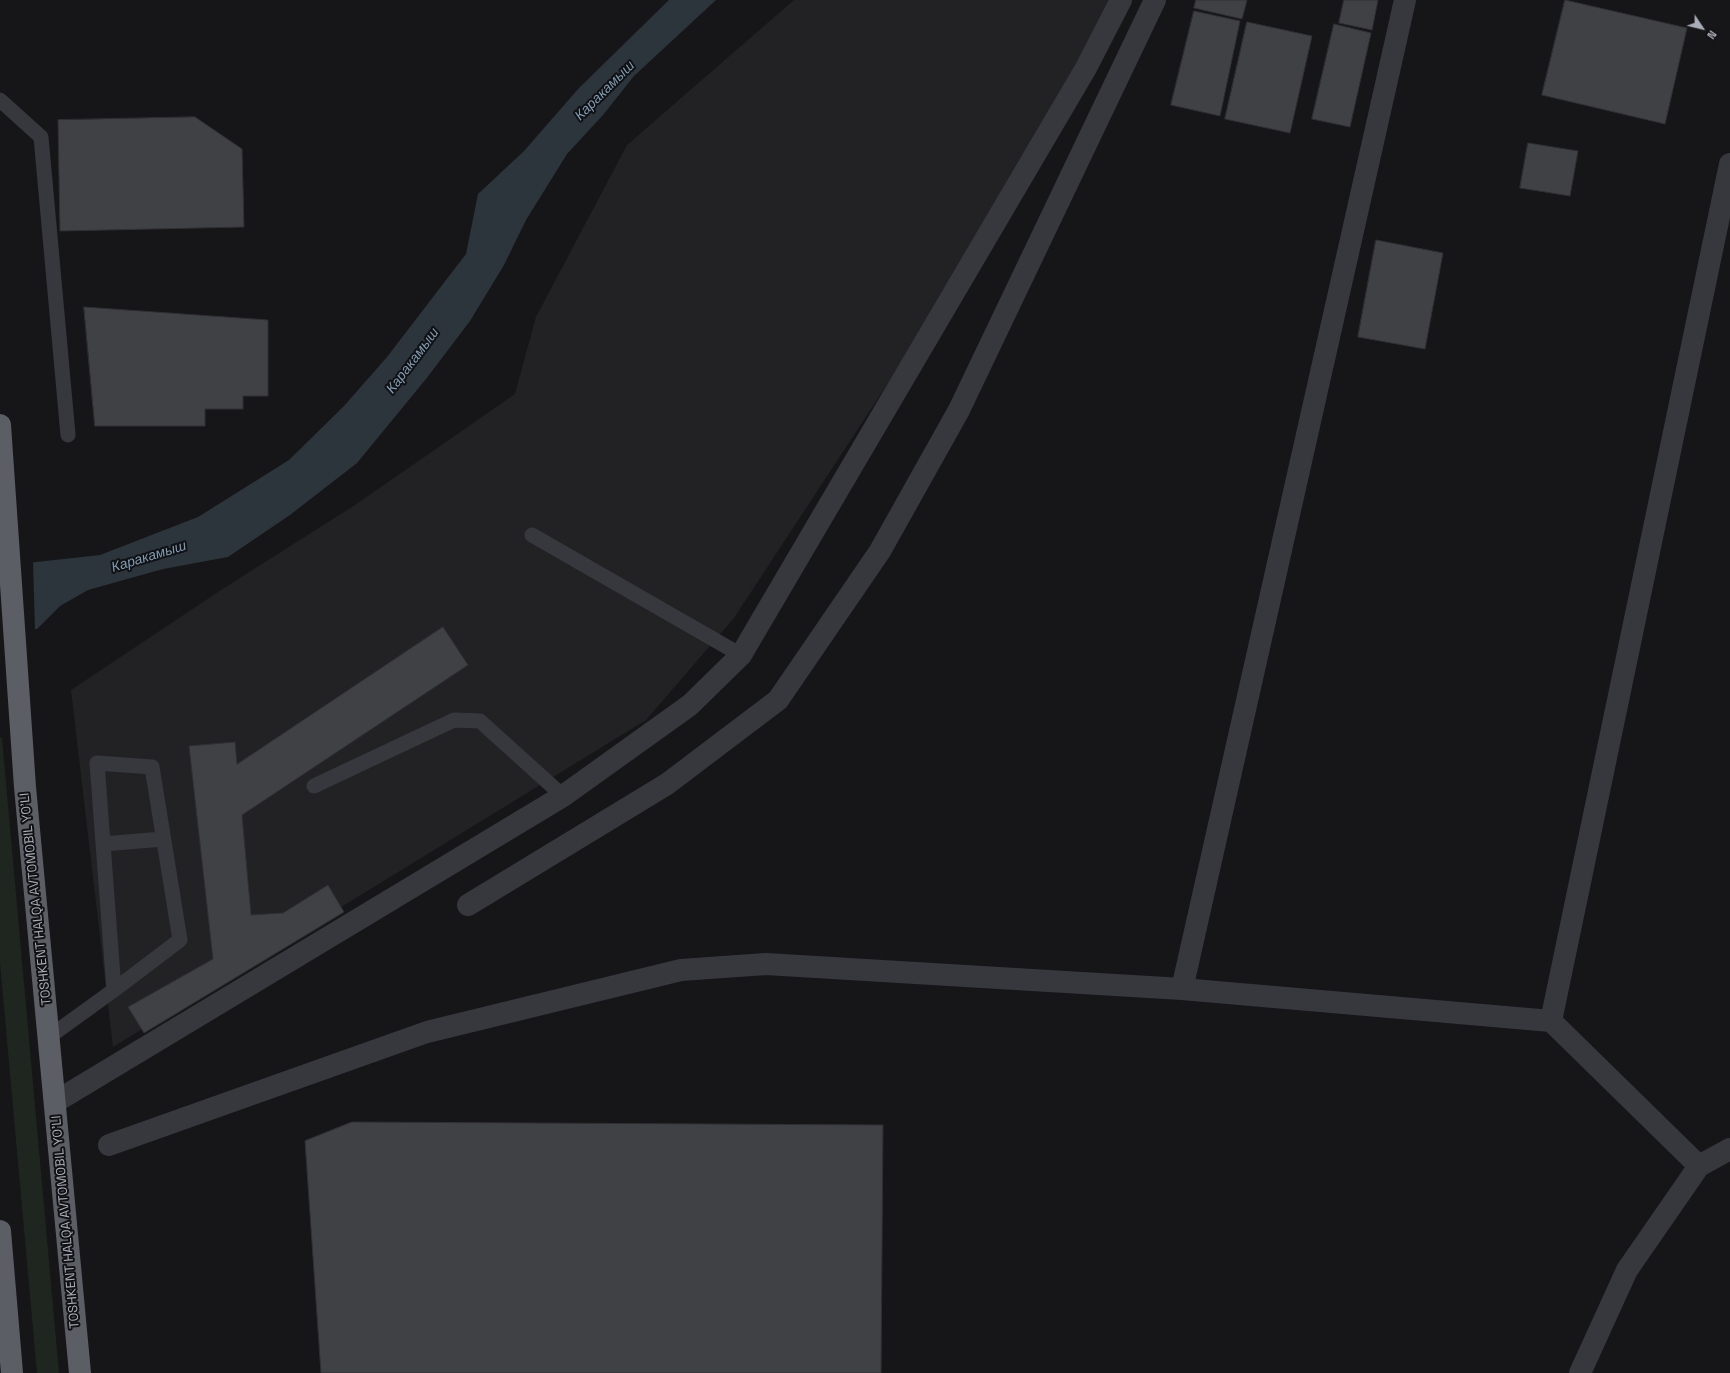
<!DOCTYPE html>
<meta charset="utf-8">
<style>
body{margin:0}
#map{position:relative;width:1730px;height:1373px;overflow:hidden;background:#161618;font-family:"Space Grotesk",sans-serif}
canvas{display:block}
.north{position:absolute;left:1682px;top:8px;width:40px;height:40px;-webkit-text-stroke:3px #111113;paint-order:stroke;rotate:125deg;font-size:11px;font-weight:700;line-height:16px;text-align:center;color:#a8adb8}
.north::after{content:'';display:block;margin:auto;width:14px;height:18px;background:#a8adb8;clip-path:polygon(50% 0,100% 100%,50% 72%,0 100%)}
</style>
<div id="map">
<canvas width="1730" height="1373"></canvas>
<div class="north">N</div>
</div>
<script>
const ctx = document.querySelector('canvas').getContext('2d');
ctx.lineJoin = 'round';
function paint(path, color) { ctx.fillStyle = color; ctx.fill(path, 'evenodd'); }
function trace(path, color, width, dash) { ctx.strokeStyle = color; ctx.lineWidth = width; ctx.lineCap = dash ? 'butt' : 'round'; ctx.setLineDash(dash || []); ctx.stroke(path); }
function drawText(font, color, halo, rows, align = 'center') {
  ctx.font = font + ' "Space Grotesk",sans-serif'; ctx.lineWidth = 4; ctx.setLineDash([]); ctx.textBaseline = 'middle'; ctx.strokeStyle = halo; ctx.fillStyle = color; for (const [text, x, y, turn = 0] of rows) {
    ctx.save(); ctx.translate(x, y); ctx.rotate((+turn || 0) * Math.PI / 180); ctx.textAlign = isNaN(turn) ? turn : align; if (halo) ctx.strokeText(text, 0, 0); ctx.fillText(text, 0, 0); ctx.restore();
  }
}
paint(new Path2D(`
 M 794,0 L 1128,0 L 1092,72 L 734,618 L 646,720 L 113,1047 L 71,690 L 221,590 L 355,505 L 515,394 L 536,317 L 627,145 Z`), '#222225');
paint(new Path2D(`
 M 0,738 L 2,738 L 59,1373 L 37,1373 L 0,963 Z`), '#1e261f');
paint(new Path2D(`
 M 669,0 L 716,0 L 634,76 L 603,115 L 567,154 L 526,220 L 504,265 L 470,321 L 426,379 L 357,463 L 290,515 L 228,557 L 163,569 L 88,590 L 60,606 L 37,629 L 0,630 L 0,566 L 100,555 L 198,517 L 289,460 L 344,406 L 387,357 L 466,254 L 478,194 L 524,151 L 579,88 Z`), '#2c353c');
paint(new Path2D(`
 M 33,561 L 35,631 L 0,632 L 0,564 Z`), '#161618');
const building = new Path2D(`
 M 1196,0 L 1247,0 L 1242,19 L 1194,8 Z
 M 1344,0 L 1378,0 L 1372,30 L 1339,23 Z
 M 1565,0 L 1687,28 L 1665,124 L 1542,95 Z
 M 1194,11 L 1240,21 L 1220,116 L 1171,105 Z
 M 1247,22 L 1312,36 L 1290,133 L 1225,119 Z
 M 1334,24 L 1371,33 L 1350,127 L 1312,119 Z
 M 195,117 L 242,149 L 244,227 L 60,231 L 58,120 Z
 M 1528,143 L 1578,151 L 1570,196 L 1520,188 Z
 M 1376,240 L 1443,253 L 1425,349 L 1358,337 Z
 M 84,307 L 268,320 L 268,396 L 243,396 L 243,409 L 205,409 L 205,426 L 95,426 Z
 M 443,627 L 468,665 L 242,815 L 251,915 L 283,913 L 328,885 L 344,912 L 144,1033 L 128,1007 L 213,959 L 189,746 L 235,742 L 237,764 Z
 M 352,1122 L 883,1125 L 881,1373 L 321,1373 L 305,1141 Z`);
paint(building, '#404145');
trace(building, '#303034', 1);
trace(new Path2D(`
 M 0,100 L 41,137 L 68,435
 M 532,535 L 741,655
 M 314,786 L 454,720 L 480,721 L 563,796
 M 103,844 L 163,839
 M 49,1037 L 114,990 L 97,763 L 152,767 L 180,940 L 114,990`), '#37383d', 15);
trace(new Path2D(`
 M 468,905 L 667,784 L 778,700 L 880,551 L 959,410 L 1155,0
 M 1182,989 L 1405,0
 M 55,1102 L 563,796 L 690,705 L 741,655 L 1086,68 L 1121,0
 M 109,1145 L 427,1032 L 681,970 L 766,964 L 1182,989 L 1551,1021
 M 1699,1166 L 1730,1149
 M 1580,1373 L 1627,1270 L 1699,1166 L 1551,1021 L 1730,164`), '#37383d', 22);
trace(new Path2D(`
 M 0,425 L 25,787 L 80,1373
 M 0,1231 L 12,1373`), '#5b5e65', 22);
drawText('13px', '#a8adb8', '#111113', [
 ["TOSHKENT HALQA AVTOMOBIL YO'LI",36,899,-96],
 ["TOSHKENT HALQA AVTOMOBIL YO'LI",66,1222,-95]
]);
drawText('italic 14px', '#7f9bb3', '#111113', [
 ["Каракамыш",605,91,-45],
 ["Каракамыш",413,361,-53],
 ["Каракамыш",149,557,-17]
]);
</script>
